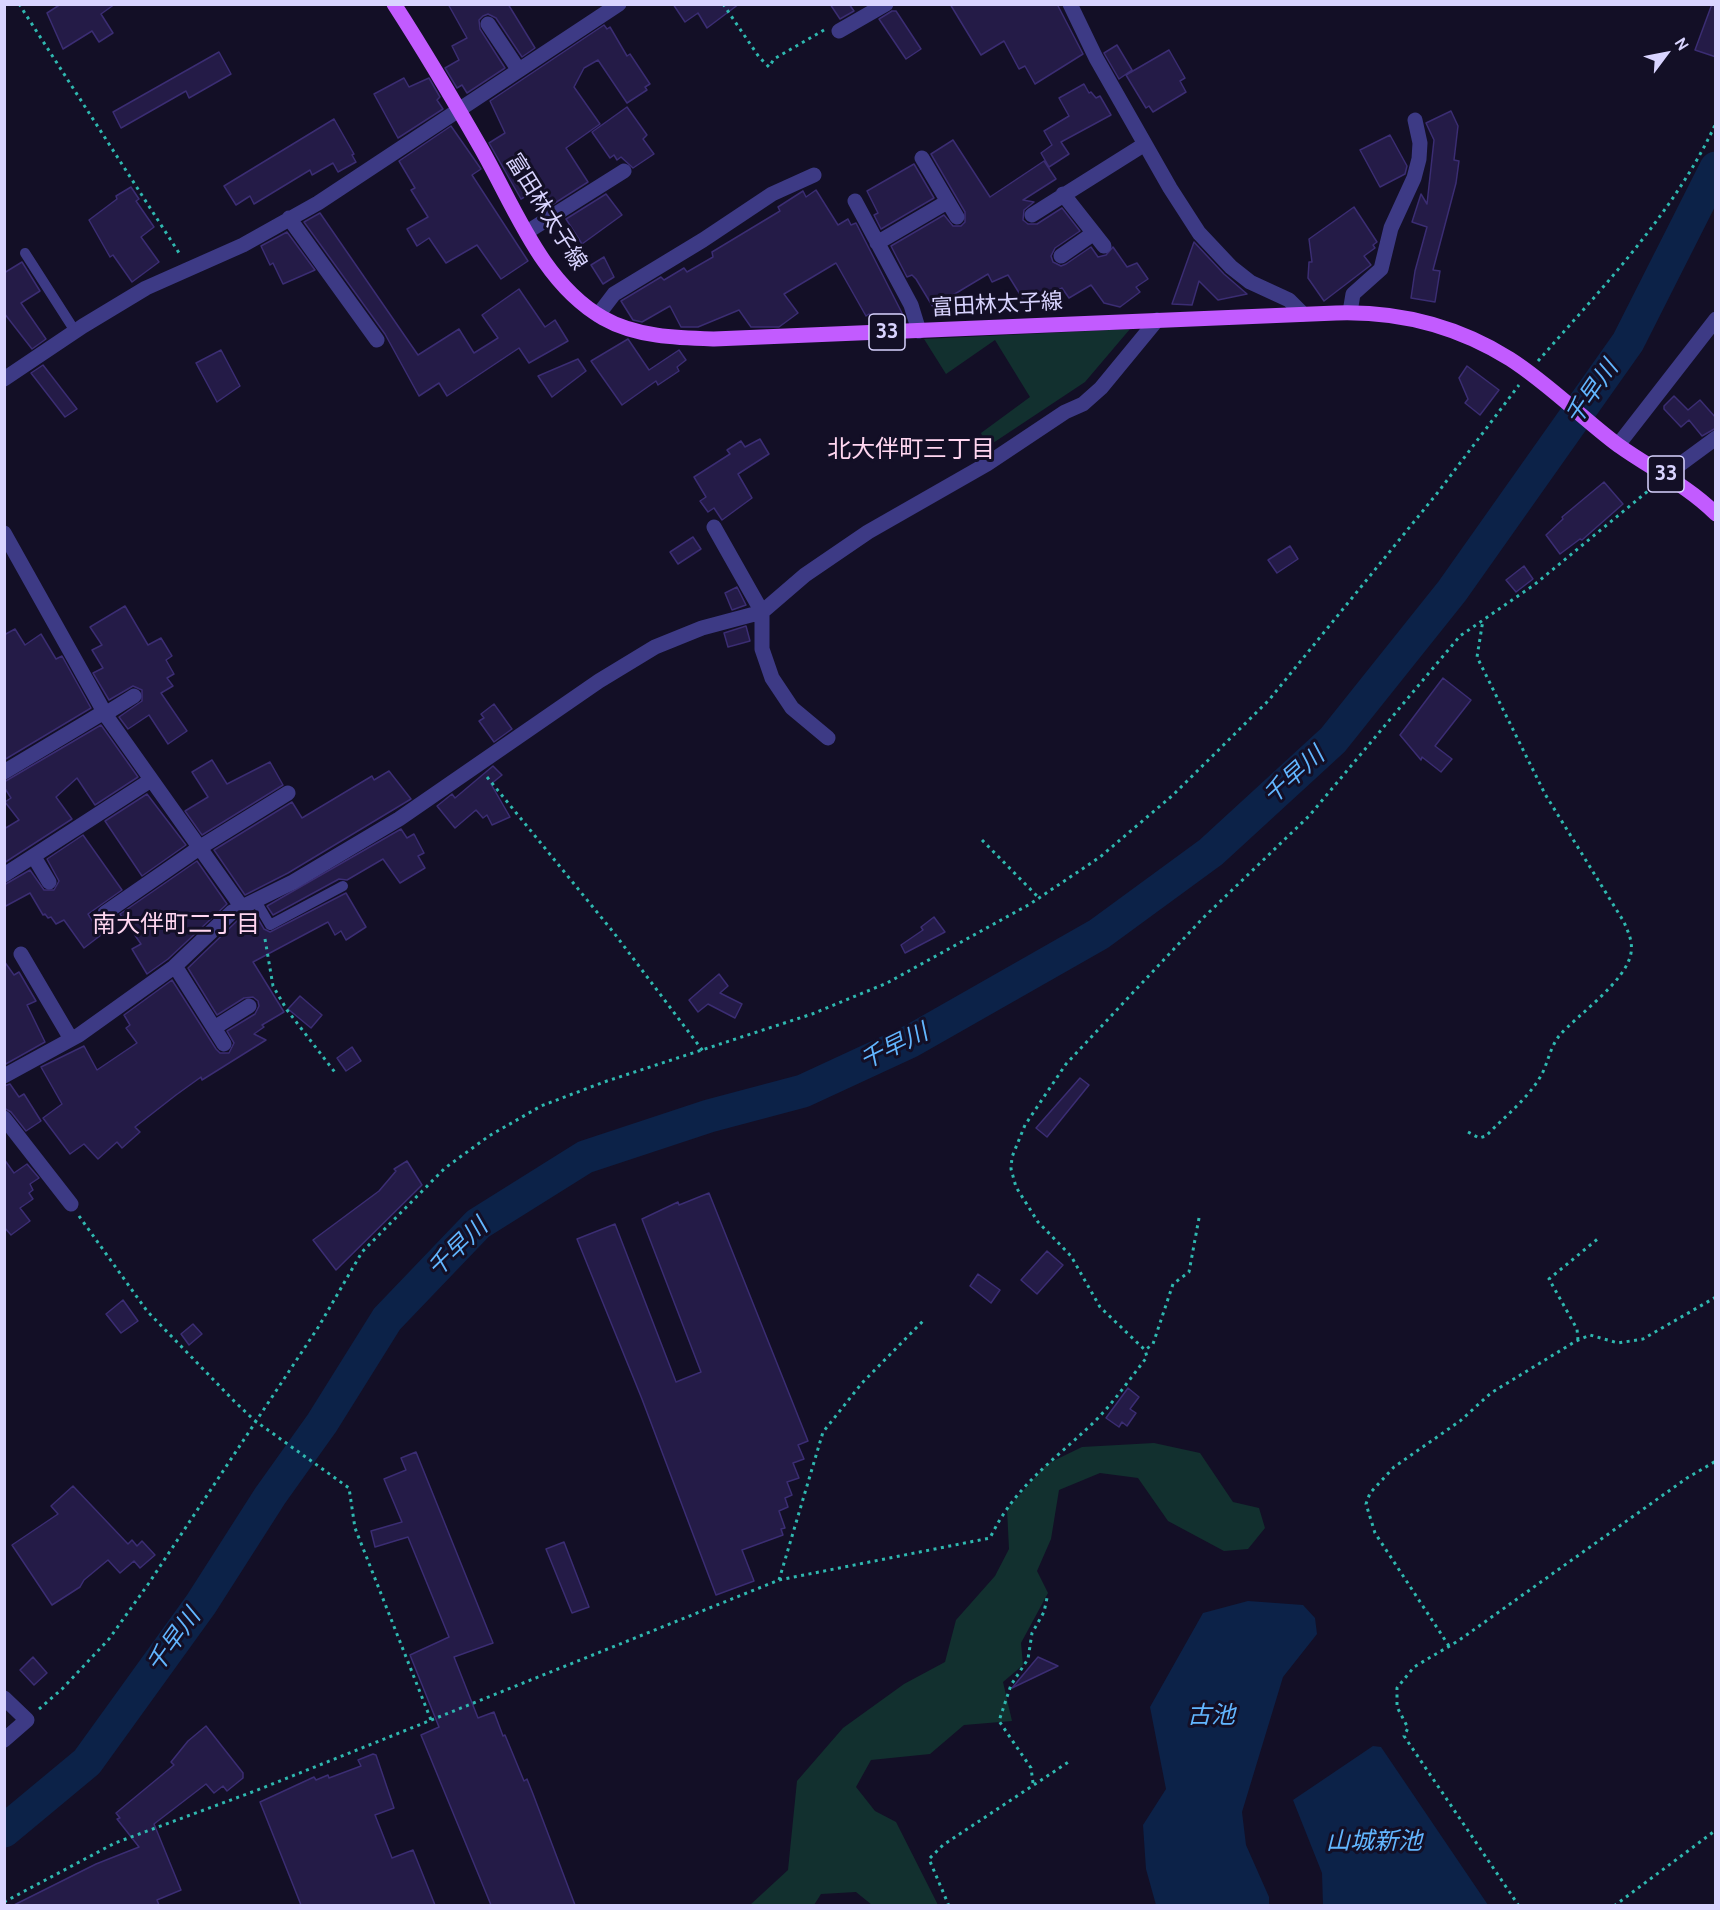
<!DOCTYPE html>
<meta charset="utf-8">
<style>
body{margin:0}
#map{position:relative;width:1720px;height:1910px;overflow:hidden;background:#130f26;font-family:Cabin,sans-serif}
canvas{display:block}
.frame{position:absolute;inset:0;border:6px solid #d9d4ff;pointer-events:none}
.north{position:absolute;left:1636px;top:24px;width:60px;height:60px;-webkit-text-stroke:4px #130f26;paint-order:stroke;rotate:58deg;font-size:16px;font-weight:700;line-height:24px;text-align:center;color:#d9d4ff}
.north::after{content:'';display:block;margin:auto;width:21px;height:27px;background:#d9d4ff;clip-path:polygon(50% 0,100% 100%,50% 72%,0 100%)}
</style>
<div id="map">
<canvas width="1720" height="1910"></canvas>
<div class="frame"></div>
<div class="north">N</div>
</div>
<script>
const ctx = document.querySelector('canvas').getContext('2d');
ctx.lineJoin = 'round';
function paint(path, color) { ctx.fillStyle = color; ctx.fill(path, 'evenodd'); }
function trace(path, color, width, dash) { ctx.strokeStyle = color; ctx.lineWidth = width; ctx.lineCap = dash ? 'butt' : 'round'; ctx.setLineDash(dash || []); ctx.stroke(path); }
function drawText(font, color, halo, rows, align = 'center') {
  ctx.font = font + ' Cabin,"Noto Sans JP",sans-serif'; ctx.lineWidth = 6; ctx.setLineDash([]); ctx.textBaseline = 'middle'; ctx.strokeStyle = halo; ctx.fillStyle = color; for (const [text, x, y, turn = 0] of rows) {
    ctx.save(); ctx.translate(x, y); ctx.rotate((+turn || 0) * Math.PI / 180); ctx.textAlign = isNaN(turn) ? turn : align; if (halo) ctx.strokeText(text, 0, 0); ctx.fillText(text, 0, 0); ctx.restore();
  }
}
paint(new Path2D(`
 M 1130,329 L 1085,382 L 987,447 L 981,433 L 1030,397 L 995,340 L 946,374 L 924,339 Z
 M 1154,1443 L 1200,1453 L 1233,1502 L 1259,1508 L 1265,1528 L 1248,1549 L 1224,1551 L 1168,1521 L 1138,1478 L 1100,1473 L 1059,1490 L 1051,1539 L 1037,1571 L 1048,1593 L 1021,1643 L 1023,1665 L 1003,1682 L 1012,1721 L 964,1725 L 930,1754 L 871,1760 L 856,1787 L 875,1811 L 896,1822 L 938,1905 L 872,1905 L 856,1892 L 821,1894 L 814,1905 L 750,1905 L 788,1870 L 797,1781 L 843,1728 L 904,1684 L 945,1662 L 956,1620 L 995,1576 L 1009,1549 L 1007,1509 L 1047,1464 L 1082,1447 Z`), '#12302f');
paint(new Path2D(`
 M 1248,1601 L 1303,1605 L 1315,1618 L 1317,1634 L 1283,1677 L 1242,1812 L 1246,1845 L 1269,1897 L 1269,1905 L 1156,1905 L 1146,1869 L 1143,1825 L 1166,1789 L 1150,1707 L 1203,1613 Z
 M 1373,1746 L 1381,1747 L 1488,1905 L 1323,1905 L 1322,1873 L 1293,1800 Z`), '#0c2248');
trace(new Path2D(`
 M 4,1831 L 87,1762 L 201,1604 L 270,1496 L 322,1423 L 387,1319 L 478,1224 L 585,1157 L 709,1116 L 803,1091 L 911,1041 L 1099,934 L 1211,852 L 1333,740 L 1452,591 L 1628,342 L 1716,168`), '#0c2248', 33);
const building = new Path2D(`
 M 61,4 L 115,4 L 101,14 L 113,33 L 99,42 L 92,31 L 63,49 L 47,13 Z
 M 448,4 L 508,4 L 535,48 L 522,57 L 496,18 L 488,14 L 483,16 L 479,20 L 480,29 L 505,68 L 467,93 L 462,85 L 457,88 L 445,68 L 459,60 L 452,46 L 467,38 Z
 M 673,4 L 739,4 L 707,28 L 698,13 L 685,22 Z
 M 830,4 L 849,4 L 854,11 L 840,19 Z
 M 950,4 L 1057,4 L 1083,54 L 1035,84 L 1025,66 L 1019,69 L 1004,41 L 981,55 Z
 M 1712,4 L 1716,4 L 1716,57 L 1695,50 Z
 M 892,11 L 896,11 L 921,49 L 906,59 L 879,19 Z
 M 604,25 L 607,29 L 610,27 L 627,56 L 630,54 L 650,84 L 645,87 L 647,90 L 627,103 L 598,60 L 584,68 L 574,87 L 600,124 L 566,148 L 588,182 L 544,210 L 533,192 L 521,199 L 489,143 L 505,133 L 490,101 Z
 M 1117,45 L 1132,70 L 1119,79 L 1104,53 Z
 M 1169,50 L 1185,78 L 1180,81 L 1186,92 L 1153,112 L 1149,106 L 1146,108 L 1126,75 Z
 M 219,52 L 231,74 L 189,98 L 186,91 L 121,128 L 113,112 Z
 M 404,78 L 409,87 L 429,78 L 440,97 L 437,100 L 443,109 L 398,138 L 374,94 Z
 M 1084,84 L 1089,93 L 1091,92 L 1096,98 L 1100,96 L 1111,115 L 1061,142 L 1069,154 L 1049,167 L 1041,153 L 1052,145 L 1044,131 L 1069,116 L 1059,98 Z
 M 627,107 L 647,135 L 643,139 L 654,154 L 633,168 L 621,157 L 617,160 L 614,155 L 610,158 L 592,132 Z
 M 1451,111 L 1458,126 L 1454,160 L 1459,161 L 1456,183 L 1433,270 L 1440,271 L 1435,302 L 1411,298 L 1415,271 L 1427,227 L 1412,222 L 1421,194 L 1427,204 L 1434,140 L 1426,123 Z
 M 334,119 L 354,154 L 352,155 L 356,162 L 338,172 L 333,163 L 312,175 L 310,170 L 254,204 L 250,196 L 236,205 L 224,186 Z
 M 451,126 L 481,169 L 472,175 L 528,261 L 501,279 L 477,245 L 446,263 L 429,238 L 417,246 L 407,229 L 428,217 L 411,190 L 415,188 L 399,161 Z
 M 1390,135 L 1407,166 L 1405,174 L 1380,187 L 1360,150 Z
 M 953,140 L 990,197 L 1044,161 L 1056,179 L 1023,200 L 1034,202 L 1024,210 L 1023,220 L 1028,224 L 1037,224 L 1062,208 L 1080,231 L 1055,248 L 1051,256 L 1053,262 L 1061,266 L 1066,264 L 1091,247 L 1098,257 L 1106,255 L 1113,247 L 1127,267 L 1137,263 L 1148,279 L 1136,287 L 1140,292 L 1120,307 L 1104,303 L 1091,285 L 1069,298 L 1062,288 L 1038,302 L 1036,298 L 1026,304 L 1008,275 L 992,282 L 988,274 L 933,307 L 916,279 L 912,275 L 907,277 L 891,246 L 944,215 L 953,226 L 961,226 L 965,222 L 965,212 L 931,154 Z
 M 914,164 L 934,198 L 881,229 L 874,215 L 878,213 L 867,191 Z
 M 131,187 L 139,199 L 136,201 L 154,227 L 141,237 L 159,262 L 132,282 L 113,255 L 110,257 L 89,220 L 117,199 L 116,196 Z
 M 816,190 L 838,225 L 848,219 L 851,225 L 856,223 L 903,315 L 891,322 L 880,322 L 877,317 L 873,320 L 869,314 L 866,316 L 836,263 L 784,294 L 798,313 L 779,327 L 751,327 L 739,310 L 698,327 L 681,327 L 670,306 L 642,322 L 633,320 L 621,301 L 661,277 L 664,280 L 684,268 L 687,272 L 713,257 L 712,252 L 780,211 L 778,207 L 803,191 L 806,197 Z
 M 606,194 L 622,215 L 582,244 L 566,219 Z
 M 1354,207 L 1377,242 L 1373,245 L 1375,248 L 1364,256 L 1371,265 L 1324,301 L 1308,278 L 1309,262 L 1312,262 L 1309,239 Z
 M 320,213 L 418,355 L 459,329 L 474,353 L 498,338 L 482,315 L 519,289 L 545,327 L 555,320 L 568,341 L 529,363 L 519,348 L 447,396 L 439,383 L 419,396 L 385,334 L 304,222 Z
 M 287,232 L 315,270 L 283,284 L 273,263 L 270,265 L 261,246 Z
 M 1194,242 L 1224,274 L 1247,294 L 1218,300 L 1199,281 L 1192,305 L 1172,304 Z
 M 604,257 L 614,277 L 603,284 L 591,265 Z
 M 22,262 L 40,291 L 21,303 L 46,339 L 32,349 L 4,313 L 4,273 Z
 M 628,339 L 649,370 L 679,350 L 686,360 L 677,367 L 679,371 L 658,385 L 656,381 L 622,405 L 591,361 Z
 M 221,350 L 240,386 L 217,402 L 196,363 Z
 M 578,359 L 586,371 L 552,397 L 538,376 Z
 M 43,365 L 77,409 L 65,417 L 31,373 Z
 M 1467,366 L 1499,390 L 1480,415 L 1465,403 L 1468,399 L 1459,378 Z
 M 1674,396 L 1688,410 L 1700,400 L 1716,418 L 1716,428 L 1702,436 L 1689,420 L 1681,427 L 1664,409 L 1664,406 Z
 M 760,439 L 769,454 L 738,474 L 752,498 L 722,520 L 714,508 L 708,512 L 700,501 L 706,497 L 694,477 L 730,454 L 727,450 L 741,441 L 745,447 Z
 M 1604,482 L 1623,504 L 1582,540 L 1580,539 L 1560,554 L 1546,535 L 1563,519 L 1562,517 Z
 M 693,537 L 701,549 L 678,564 L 670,552 Z
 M 1290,546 L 1298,559 L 1277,573 L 1268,560 Z
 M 1524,566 L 1533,579 L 1516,592 L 1506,580 Z
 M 737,587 L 746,605 L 732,610 L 725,593 Z
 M 125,606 L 148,645 L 161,638 L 172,656 L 166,660 L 174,674 L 167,678 L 173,686 L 161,693 L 187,731 L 168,744 L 149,715 L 128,729 L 119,717 L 142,701 L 142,690 L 133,686 L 109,700 L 93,673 L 103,668 L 92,650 L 102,645 L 90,627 Z
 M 746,626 L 750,641 L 728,647 L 724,633 Z
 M 15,629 L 25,645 L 41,634 L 56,659 L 62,656 L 91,708 L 4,760 L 4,635 Z
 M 1443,678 L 1471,700 L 1435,746 L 1452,759 L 1441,772 L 1422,757 L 1421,760 L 1400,735 Z
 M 494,704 L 512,729 L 494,742 L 479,721 L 484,718 L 481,714 Z
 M 101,725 L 138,777 L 95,805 L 77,778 L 56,797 L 72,819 L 4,863 L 4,829 L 19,820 L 5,802 L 11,798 L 4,787 L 4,782 Z
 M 212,760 L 227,784 L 270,762 L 283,785 L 202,835 L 185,811 L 208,797 L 192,772 Z
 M 493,766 L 502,775 L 491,784 L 510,817 L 492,825 L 487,815 L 483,818 L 476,810 L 455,828 L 437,806 L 452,794 L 455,798 Z
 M 389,771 L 411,799 L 288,873 L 245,895 L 214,850 L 292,802 L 302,818 L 372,776 L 374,780 Z
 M 147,794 L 186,845 L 142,876 L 105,821 Z
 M 401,829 L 407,838 L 414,834 L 424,853 L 418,856 L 425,868 L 400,883 L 383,859 L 347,880 L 339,879 L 273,915 L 267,906 Z
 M 83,835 L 122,890 L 88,914 L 101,935 L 84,948 L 64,920 L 56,924 L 51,917 L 48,918 L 45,914 L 43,915 L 30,893 L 4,907 L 4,885 L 30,870 L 44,890 L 54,890 L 59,881 L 47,859 Z
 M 197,861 L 227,904 L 168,959 L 147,974 L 132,949 L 141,944 L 120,914 Z
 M 346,893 L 366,927 L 346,940 L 341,931 L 335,935 L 328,922 L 253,962 L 284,1012 L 262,1025 L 264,1027 L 254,1034 L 266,1040 L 202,1080 L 201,1077 L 176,1095 L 135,1127 L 140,1132 L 122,1148 L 117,1142 L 98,1159 L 84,1144 L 70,1154 L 43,1118 L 62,1104 L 41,1067 L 84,1046 L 97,1070 L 137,1043 L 126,1028 L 130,1025 L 124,1015 L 172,980 L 216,1049 L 220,1053 L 229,1053 L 234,1043 L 227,1031 L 255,1014 L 259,1006 L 258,1001 L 253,997 L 244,998 L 217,1015 L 188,968 L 238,920 L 254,912 L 264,929 L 270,932 Z
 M 934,917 L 945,932 L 905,953 L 901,945 L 923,930 L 921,927 Z
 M 4,961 L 14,975 L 19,972 L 36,1001 L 27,1005 L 45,1042 L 4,1065 Z
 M 719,974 L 728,986 L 720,993 L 742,1004 L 735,1018 L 708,1004 L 698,1012 L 689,1000 Z
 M 300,996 L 322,1015 L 311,1028 L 288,1009 Z
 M 352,1047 L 361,1061 L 346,1071 L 337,1058 Z
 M 1080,1078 L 1089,1085 L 1047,1137 L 1036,1128 Z
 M 10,1084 L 19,1097 L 24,1094 L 41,1121 L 26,1131 L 11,1112 L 4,1108 L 4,1086 Z
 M 4,1159 L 14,1173 L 27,1164 L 39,1178 L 30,1184 L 33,1190 L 29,1193 L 33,1199 L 20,1208 L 30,1221 L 11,1235 L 4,1227 Z
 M 407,1161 L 422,1185 L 336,1270 L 313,1240 L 379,1191 L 396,1171 L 394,1169 Z
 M 709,1193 L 808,1441 L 798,1445 L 804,1459 L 793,1463 L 799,1478 L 787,1482 L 792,1495 L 785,1498 L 788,1507 L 779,1511 L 785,1528 L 781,1529 L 783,1535 L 742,1550 L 754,1581 L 716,1595 L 642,1399 L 577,1239 L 615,1224 L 676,1382 L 701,1372 L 642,1219 L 678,1202 L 679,1205 Z
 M 1047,1251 L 1063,1265 L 1037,1294 L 1021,1280 Z
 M 978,1274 L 1000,1290 L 991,1303 L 970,1286 Z
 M 123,1300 L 138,1321 L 121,1333 L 106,1314 Z
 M 193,1324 L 202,1334 L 189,1345 L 181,1334 Z
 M 1128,1388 L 1139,1397 L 1130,1409 L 1136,1413 L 1127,1426 L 1122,1422 L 1119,1427 L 1106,1418 Z
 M 416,1452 L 493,1643 L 454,1657 L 478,1718 L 494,1712 L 503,1736 L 505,1735 L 524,1781 L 527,1779 L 533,1794 L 575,1905 L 491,1905 L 421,1735 L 439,1727 L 410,1655 L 449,1637 L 408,1537 L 375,1547 L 371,1531 L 402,1522 L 384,1479 L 406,1470 L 401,1458 Z
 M 73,1486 L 128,1544 L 132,1540 L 137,1546 L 142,1541 L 155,1555 L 140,1568 L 134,1561 L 120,1573 L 108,1560 L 84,1580 L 80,1587 L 52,1605 L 12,1545 L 58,1514 L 51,1506 Z
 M 564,1542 L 589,1607 L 572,1613 L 546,1549 Z
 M 33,1657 L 47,1673 L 34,1685 L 20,1670 Z
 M 1038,1657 L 1058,1666 L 1012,1688 Z
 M 206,1726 L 243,1773 L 243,1778 L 227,1791 L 223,1786 L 214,1793 L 206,1784 L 154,1824 L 181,1890 L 157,1900 L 159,1905 L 14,1905 L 96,1864 L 139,1847 L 117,1819 L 120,1818 L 116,1813 L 174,1765 L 171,1762 L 188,1741 Z
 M 373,1754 L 376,1755 L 394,1808 L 375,1815 L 392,1858 L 413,1850 L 435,1905 L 301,1905 L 260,1802 L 314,1777 L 316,1780 L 328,1775 L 329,1778 L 361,1766 L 358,1760 Z`);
paint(building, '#241b47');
trace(building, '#3b2d73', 1.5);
trace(new Path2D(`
 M 19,4 L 181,256
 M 723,4 L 759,57 L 769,67 L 774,59 L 824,30
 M 1538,361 C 1602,288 1675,212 1716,123
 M 487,777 L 614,933 L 703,1051
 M 982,840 L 1039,898
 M 265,939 L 273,986 L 287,1010 L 337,1075
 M 1468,1132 L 1479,1138 L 1486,1136 C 1505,1116 1528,1099 1542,1074 C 1548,1062 1550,1048 1559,1036 C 1577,1015 1626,982 1631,953 C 1633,941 1628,932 1624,922 L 1545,794 L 1477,657 L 1483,620
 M 79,1216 L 147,1311 L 234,1401 L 254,1420 L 349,1488 L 355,1528 L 431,1720
 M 1199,1218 L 1189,1272 L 1173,1284 L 1153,1344 L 1145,1350 L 1100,1307 L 1071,1256 L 1038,1222 L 1016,1187 L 1011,1169 L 1012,1157 L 1025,1125 L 1066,1064 L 1203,918 L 1309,816 L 1460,636 L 1534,585 L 1654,486
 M 1578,1340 L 1577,1329 L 1549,1279 L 1600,1237
 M 779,1580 L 823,1432 L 862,1383 L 923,1321
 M 1449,1646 L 1375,1533 L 1366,1504 L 1370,1493 L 1394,1467 L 1460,1421 L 1491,1393 L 1576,1341 L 1590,1335 L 1618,1343 L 1643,1339 L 1716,1297
 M 39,1709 L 62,1689 L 109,1639 L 149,1583 L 319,1326 L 362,1252 L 445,1168 L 489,1136 L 541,1106 L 604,1082 L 812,1014 L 887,983 L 1030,904 L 1100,857 L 1173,795 L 1269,700 L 1439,491 L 1519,385
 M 1033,1783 L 1031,1768 L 999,1721 L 1011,1685 L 1028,1659 L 1032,1633 L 1044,1612 L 1047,1598
 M 4,1902 L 115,1843 L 255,1791 L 779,1580 L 990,1538 C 1015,1486 1051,1463 1091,1425 C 1112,1405 1129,1380 1147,1357 L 1145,1350
 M 949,1906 L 929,1859 L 943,1845 L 1070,1761
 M 1519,1906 L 1404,1736 L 1408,1728 L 1397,1707 L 1397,1688 L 1414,1667 L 1458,1641 L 1687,1478 L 1716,1461
 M 1614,1906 L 1716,1830`), '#2fb8b0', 3, [3, 4.5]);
trace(new Path2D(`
 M 25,253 L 75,331
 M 256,901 L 270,925 L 343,886`), '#3d3a85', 10);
trace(new Path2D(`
 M 1070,4 L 1096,58 L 1170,188 L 1199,233 L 1231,267 L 1250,282 L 1289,300 L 1303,314
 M 488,24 L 518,69
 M 839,31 L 886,4
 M 922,158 L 957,217
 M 1063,194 L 1104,246
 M 855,201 L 911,305 L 919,331
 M 1032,215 L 1145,144
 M 289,218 L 377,340
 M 527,232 L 624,171
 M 877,243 L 947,202
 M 1061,256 L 1094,233
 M 1350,312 L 1353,294 L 1381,269 L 1391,228 L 1414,178 L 1419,159 L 1420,143 L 1415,120
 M 598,315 L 614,294 L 703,240 L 772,194 L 814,175
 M 4,379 L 83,326 L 146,288 L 243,245 L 318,203 L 619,4
 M 1618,445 L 1716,319
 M 1667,474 L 1716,438
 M 714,527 L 762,612 L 762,649 L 772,678 L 792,708 L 828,738
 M 4,533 L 107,717 L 241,906
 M 105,714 L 134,696
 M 4,772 L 104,712
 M 34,857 L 49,882
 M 4,875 L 151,780
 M 105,913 L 199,848 L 288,793
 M 21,954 L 71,1039
 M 175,966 L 214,1028 L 249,1006
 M 214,1028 L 224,1044
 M 4,1076 L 79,1035 L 107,1015 L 174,967 L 232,912 L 293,882 L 399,819 L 599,681 L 655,647 L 702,628 L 762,612 L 805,575 L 868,532 L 987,464 L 1065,412 L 1083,404 L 1101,388 L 1157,320
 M 4,1118 L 71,1204
 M 4,1698 L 27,1720 L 4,1740`), '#3d3a85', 15);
trace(new Path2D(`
 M 394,4 C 425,52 454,101 482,150 C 515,208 542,283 603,318 C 636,337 678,338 714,339 L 1336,313 C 1398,311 1457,326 1510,359 C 1549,384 1582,418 1618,445 C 1651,469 1686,484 1716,514`), '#c25bff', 15);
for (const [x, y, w] of [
 [887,332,36],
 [1666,474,36]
]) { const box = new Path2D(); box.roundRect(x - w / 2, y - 18, w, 36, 4.5); ctx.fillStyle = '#130f26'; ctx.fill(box); trace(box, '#d9d4ff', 1.5); }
drawText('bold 21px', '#d9d4ff', null, [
 ["33",887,332],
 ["33",1666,474]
]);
drawText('22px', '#d9d4ff', '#130f26', [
 ["富田林太子線",546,212,58],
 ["富田林太子線",997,305,-3]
]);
drawText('italic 24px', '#62b6ff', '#130f26', [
 ["千早川",1592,393,-55],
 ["千早川",1294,776,-42],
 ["千早川",894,1047,-26],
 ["千早川",458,1248,-44],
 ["千早川",174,1641,-54],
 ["古池",1211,1716],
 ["山城新池",1374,1842]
]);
drawText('24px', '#ffd6f0', '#130f26', [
 ["北大伴町三丁目",911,450],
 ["南大伴町二丁目",176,925]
]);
</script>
